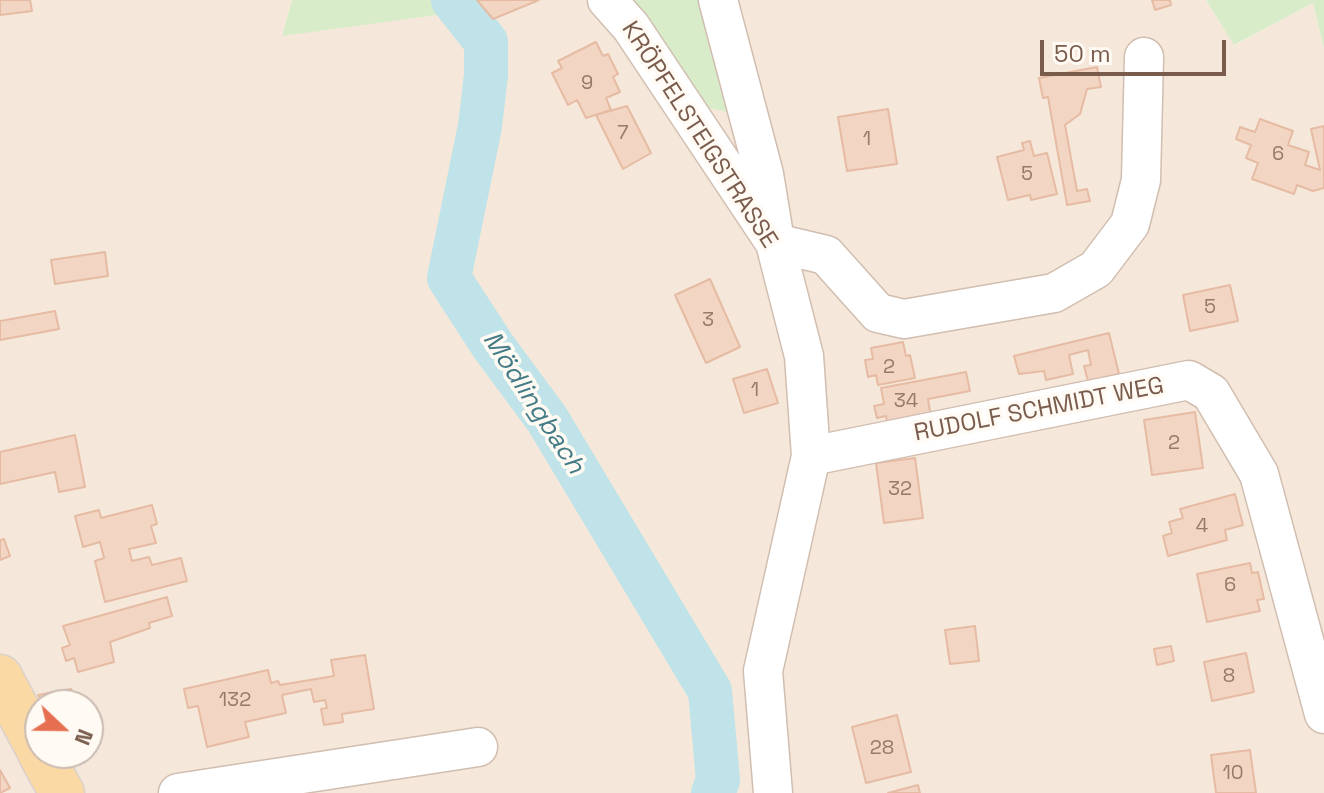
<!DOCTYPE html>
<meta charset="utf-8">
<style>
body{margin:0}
#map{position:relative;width:1324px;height:793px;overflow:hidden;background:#fdf6ec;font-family:"Space Grotesk",sans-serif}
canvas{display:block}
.north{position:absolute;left:24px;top:689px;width:80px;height:80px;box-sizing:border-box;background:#fffaf3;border:2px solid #cabbb1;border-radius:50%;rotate:112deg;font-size:22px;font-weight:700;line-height:32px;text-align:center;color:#7a5c4d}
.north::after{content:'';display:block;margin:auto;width:28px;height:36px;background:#e76f51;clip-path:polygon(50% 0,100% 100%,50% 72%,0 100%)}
.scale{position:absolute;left:1040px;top:40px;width:186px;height:36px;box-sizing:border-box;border:4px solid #7a5c4d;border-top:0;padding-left:10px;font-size:24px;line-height:28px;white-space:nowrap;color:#7a5c4d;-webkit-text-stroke:6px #fffaf3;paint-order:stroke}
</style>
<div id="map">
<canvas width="1324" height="793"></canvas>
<div class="north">N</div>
<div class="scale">50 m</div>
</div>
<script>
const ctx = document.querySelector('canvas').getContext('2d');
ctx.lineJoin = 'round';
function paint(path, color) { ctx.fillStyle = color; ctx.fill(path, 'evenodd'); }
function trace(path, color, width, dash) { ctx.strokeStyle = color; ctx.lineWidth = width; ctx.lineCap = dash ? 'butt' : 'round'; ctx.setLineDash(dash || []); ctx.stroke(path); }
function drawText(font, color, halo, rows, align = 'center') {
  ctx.font = font + ' "Space Grotesk",sans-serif'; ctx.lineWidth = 7; ctx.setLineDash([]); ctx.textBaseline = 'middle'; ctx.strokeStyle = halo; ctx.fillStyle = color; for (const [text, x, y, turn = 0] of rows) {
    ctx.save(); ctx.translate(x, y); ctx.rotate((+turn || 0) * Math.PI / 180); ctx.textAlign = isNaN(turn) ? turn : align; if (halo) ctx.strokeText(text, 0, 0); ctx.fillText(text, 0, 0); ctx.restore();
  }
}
paint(new Path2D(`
 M 0,0 L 292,0 L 282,35 L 443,14 L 433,0 L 634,0 L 639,4 L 710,0 L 1206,0 L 1235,45 L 1313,3 L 1324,49 L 1324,793 L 0,793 ZM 40,705 L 88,705 L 88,753 L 40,753 Z`), '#f5e8da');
paint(new Path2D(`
 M 292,0 L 433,0 L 444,14 L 282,36 Z
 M 634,0 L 710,0 L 739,115 L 706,107 Z
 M 1206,0 L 1324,0 L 1324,49 L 1313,3 L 1234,45 Z`), '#d8ecc9');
trace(new Path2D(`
 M 453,0 L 486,42 L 486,75 L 480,126 L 449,278 L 493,346 L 547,419 L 710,691 L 718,780 L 713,793`), '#bfe3e8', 44);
const building = new Path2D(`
 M 0,0 L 30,0 L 32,11 L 0,15 Z
 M 477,0 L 539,0 L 493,19 Z
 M 1152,0 L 1170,0 L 1171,5 L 1155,10 Z
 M 596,42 L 603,56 L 608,54 L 618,74 L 613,77 L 620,92 L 606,98 L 611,110 L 586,118 L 577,100 L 568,105 L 552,73 L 562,68 L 558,61 Z
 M 1097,67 L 1101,87 L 1087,89 L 1080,114 L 1065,125 L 1077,191 L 1087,189 L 1090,201 L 1067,205 L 1048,97 L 1043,98 L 1039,78 Z
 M 627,106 L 651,153 L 623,169 L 596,115 Z
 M 888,109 L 897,164 L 847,171 L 838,117 Z
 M 1260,119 L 1293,131 L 1288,145 L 1309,152 L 1305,165 L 1320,170 L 1311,129 L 1324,126 L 1324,188 L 1313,191 L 1297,185 L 1294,194 L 1252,179 L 1258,163 L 1246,158 L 1251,145 L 1236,139 L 1240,127 L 1255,132 Z
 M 1030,141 L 1034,156 L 1047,153 L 1057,194 L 1031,200 L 1030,195 L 1008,200 L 997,157 L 1024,150 L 1022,143 Z
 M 105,252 L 108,276 L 55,284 L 51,260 Z
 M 710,279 L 740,347 L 706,363 L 675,295 Z
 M 1230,285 L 1238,321 L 1190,331 L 1183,295 Z
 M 55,311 L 59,329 L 0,340 L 0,321 Z
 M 1109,333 L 1119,374 L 1088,381 L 1084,366 L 1091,365 L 1088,350 L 1069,355 L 1073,374 L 1046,380 L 1044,371 L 1019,374 L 1014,356 Z
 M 903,342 L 906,356 L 910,355 L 915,378 L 878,385 L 876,375 L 868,377 L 865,360 L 873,359 L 871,348 Z
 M 767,369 L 778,403 L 744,413 L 733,379 Z
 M 966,372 L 970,391 L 928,399 L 932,424 L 889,432 L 886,416 L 877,418 L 874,406 L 884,404 L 881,388 Z
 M 1195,412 L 1203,468 L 1152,475 L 1144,420 Z
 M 75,435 L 85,487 L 59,492 L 55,472 L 0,484 L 0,452 Z
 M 915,458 L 923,518 L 884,523 L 876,463 Z
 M 1235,494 L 1243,525 L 1225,530 L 1227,540 L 1168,556 L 1163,536 L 1172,533 L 1169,522 L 1183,518 L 1180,509 Z
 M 152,505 L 157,524 L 151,526 L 156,543 L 129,549 L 132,561 L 149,557 L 152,565 L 181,558 L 187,581 L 105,602 L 95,561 L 104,558 L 100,542 L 83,547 L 75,516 L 99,510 L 101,518 Z
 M 4,539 L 10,556 L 0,560 L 0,540 Z
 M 1250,563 L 1252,573 L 1258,572 L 1264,599 L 1257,600 L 1260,611 L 1207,622 L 1197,574 Z
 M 167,597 L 172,616 L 149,623 L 150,628 L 110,642 L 114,662 L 78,672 L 74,658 L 66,661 L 62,648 L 70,645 L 63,626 Z
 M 975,626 L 979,661 L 950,664 L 945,630 Z
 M 1171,646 L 1174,661 L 1157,665 L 1154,649 Z
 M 1246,653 L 1254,692 L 1212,701 L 1204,662 Z
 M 365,655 L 374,709 L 342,714 L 343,722 L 324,725 L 321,709 L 327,708 L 325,700 L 314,702 L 311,689 L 282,695 L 286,713 L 245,722 L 249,737 L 207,747 L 198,706 L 188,708 L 184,689 L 268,670 L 271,683 L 278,681 L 280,685 L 334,676 L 331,660 Z
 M 71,689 L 74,705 L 44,705 L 38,695 Z
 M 897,715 L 911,772 L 866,783 L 852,727 Z
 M 1250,750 L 1256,793 L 1216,793 L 1211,755 Z
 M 0,770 L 10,788 L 0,793 Z
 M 918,785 L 920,793 L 888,793 Z`);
paint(building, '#f3d5c3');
trace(building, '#e6bba3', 2);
const minor = new Path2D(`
 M 607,0 L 631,27 L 775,243 L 804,356 L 811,456 L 763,671 L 773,793
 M 718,0 L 764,174 L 773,229
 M 775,243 L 826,255 L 878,313 L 904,319 L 1054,293 L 1096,269 L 1130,224 L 1141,180 L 1144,57
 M 811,456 L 1189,380 L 1211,393 L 1259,474 L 1324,714
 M 178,793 L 478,747`);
const major = new Path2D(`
 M 0,677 L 40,752
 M 40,753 L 62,793`);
trace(minor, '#d1beb0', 41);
trace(major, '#dad1cd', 47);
trace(minor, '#fff', 38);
trace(major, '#fbd9a5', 44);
drawText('20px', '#987a6a', null, [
 ["9",587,84],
 ["7",623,134],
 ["1",867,140],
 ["6",1278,155],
 ["5",1027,175],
 ["5",1210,308],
 ["3",708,321],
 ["2",889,368],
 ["1",755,391],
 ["34",906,402],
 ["2",1174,444],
 ["32",900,490],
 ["4",1202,527],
 ["6",1230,586],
 ["8",1229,677],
 ["132",235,701],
 ["28",882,749],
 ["10",1233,774]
]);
drawText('24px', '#7a5c4d', '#fffaf3', [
 ["KRÖPFELSTEIGSTRASSE",699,135,57],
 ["RUDOLF SCHMIDT WEG",1039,410,-11]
]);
drawText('italic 26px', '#437c86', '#fffaf3', [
 ["Mödlingbach",533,403,57]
]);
</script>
